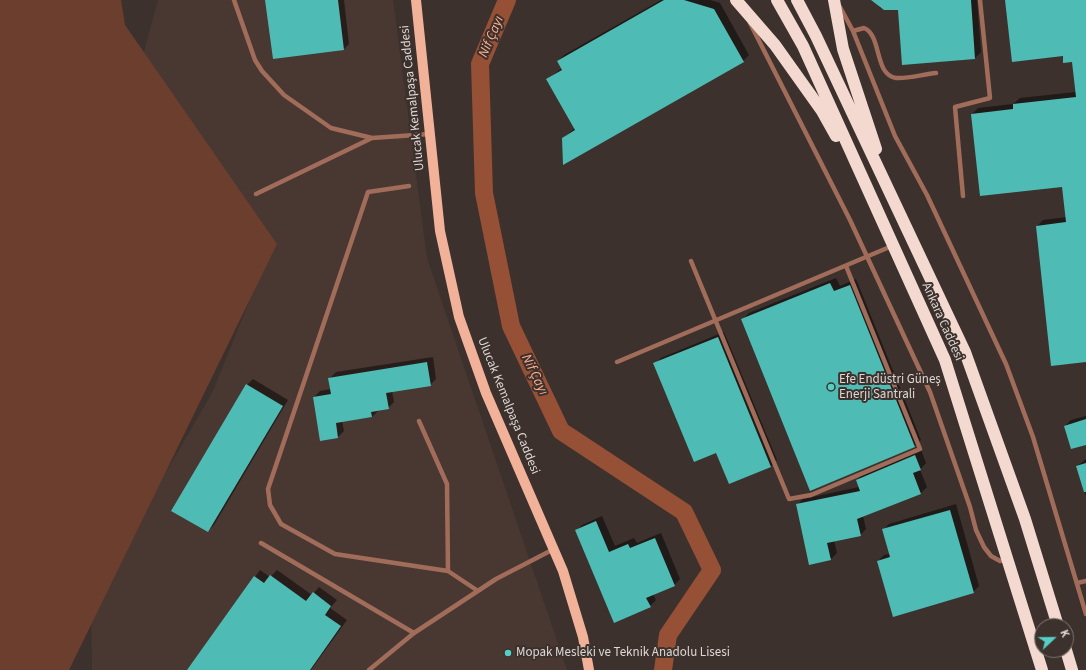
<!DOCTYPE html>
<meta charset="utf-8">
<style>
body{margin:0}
#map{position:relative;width:1086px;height:670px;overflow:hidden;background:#3c312d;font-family:"Source Sans 3",sans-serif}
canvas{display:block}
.north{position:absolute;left:1034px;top:618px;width:40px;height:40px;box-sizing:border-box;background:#3c312d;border:1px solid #7d7370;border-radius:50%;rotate:68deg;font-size:11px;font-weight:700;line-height:16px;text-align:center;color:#dfd7d4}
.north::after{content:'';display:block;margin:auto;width:14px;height:18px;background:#55cec5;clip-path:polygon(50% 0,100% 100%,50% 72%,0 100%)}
</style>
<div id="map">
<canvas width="1086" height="670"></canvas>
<div class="north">K</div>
</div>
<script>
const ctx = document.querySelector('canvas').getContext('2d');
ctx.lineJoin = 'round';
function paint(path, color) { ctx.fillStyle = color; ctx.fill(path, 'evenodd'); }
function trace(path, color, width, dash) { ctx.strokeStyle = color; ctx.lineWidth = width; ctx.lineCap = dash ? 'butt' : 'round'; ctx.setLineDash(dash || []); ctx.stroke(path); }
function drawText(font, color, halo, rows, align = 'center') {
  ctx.font = font + ' "Source Sans 3",sans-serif'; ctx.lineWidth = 4; ctx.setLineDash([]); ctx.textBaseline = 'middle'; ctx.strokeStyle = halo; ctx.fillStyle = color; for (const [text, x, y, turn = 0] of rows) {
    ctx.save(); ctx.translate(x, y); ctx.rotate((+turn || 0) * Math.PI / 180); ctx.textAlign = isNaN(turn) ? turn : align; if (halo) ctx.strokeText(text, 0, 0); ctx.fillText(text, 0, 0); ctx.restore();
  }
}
paint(new Path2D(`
 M 158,0 L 393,0 L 427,258 L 567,670 L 92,670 L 91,602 L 213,391 L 272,245 L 141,63 Z`), '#493731');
paint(new Path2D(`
 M 0,0 L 121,0 L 125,25 L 277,244 L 69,670 L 0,670 Z`), '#6c3e2d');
paint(new Path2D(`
 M 266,0 L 344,0 L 349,44 L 343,50 Z
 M 661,0 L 710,0 L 720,3 L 749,55 L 743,61 L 563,138 L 575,128 L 548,79 L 562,68 L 558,61 L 564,55 Z
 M 875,0 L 977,0 L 981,52 L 975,58 L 903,63 L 899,9 L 886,10 L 880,8 Z
 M 1006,0 L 1086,0 L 1086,361 L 1052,365 L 1037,226 L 1043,220 L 1067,217 L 1063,186 L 972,114 L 978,108 L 1013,104 L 1020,98 L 1076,92 L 1073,61 L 1064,55 Z
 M 836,278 L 840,286 L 856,279 L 921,440 L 915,446 L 743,319 L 749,313 Z
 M 724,332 L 777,460 L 771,466 L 716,452 L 655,364 L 661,358 Z
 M 433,357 L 436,379 L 430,385 L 392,391 L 394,402 L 388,408 L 378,411 L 372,417 L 342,421 L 344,431 L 338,437 L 314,397 L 320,391 L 331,389 L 330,378 L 336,372 Z
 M 253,379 L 288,400 L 214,525 L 208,531 L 247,385 Z
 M 1086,416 L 1086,444 L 1065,426 L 1071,420 Z
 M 921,450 L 926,463 L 920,470 L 927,487 L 921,493 L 863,516 L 866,529 L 860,535 L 834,540 L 837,553 L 831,559 L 797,505 L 803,499 L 859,487 L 857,480 L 863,474 Z
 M 1086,459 L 1086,496 L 1077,466 Z
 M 956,504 L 979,586 L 973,592 L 878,561 L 884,555 L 890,554 L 883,530 L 889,524 Z
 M 602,516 L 615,546 L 634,538 L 637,543 L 661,533 L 680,579 L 674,585 L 653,594 L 656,600 L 650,606 L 576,531 L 582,525 Z
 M 260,570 L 270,577 L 277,570 L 312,595 L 319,587 L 337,600 L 330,608 L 347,620 L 311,670 L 188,670 Z`), '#0007');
trace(new Path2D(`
 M 507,0 L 480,64 L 484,193 L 511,326 L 561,431 L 684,512 L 712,570 L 668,635 L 663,670`), '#965036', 18);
paint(new Path2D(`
 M 265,0 L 338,0 L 344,50 L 273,59 Z
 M 664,0 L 684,0 L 714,9 L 744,62 L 563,165 L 562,138 L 575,130 L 546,79 L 562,70 L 557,61 Z
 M 871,0 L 971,0 L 975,59 L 902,65 L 898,10 L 884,10 Z
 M 1005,0 L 1086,0 L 1086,362 L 1051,366 L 1036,226 L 1066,222 L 1062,187 L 980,196 L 971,114 L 1013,109 L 1013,104 L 1076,97 L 1072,62 L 1063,63 L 1063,56 L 1012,62 Z
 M 830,283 L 834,291 L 850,285 L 915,447 L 810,491 L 741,319 Z
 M 718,337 L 771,467 L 729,484 L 716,453 L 694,462 L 653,363 Z
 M 427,362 L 431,386 L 386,393 L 389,409 L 371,412 L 372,417 L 336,423 L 338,438 L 320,441 L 313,397 L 331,394 L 328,378 Z
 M 246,384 L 283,406 L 208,532 L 171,511 Z
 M 1086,419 L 1086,445 L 1071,449 L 1064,426 Z
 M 915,455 L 921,470 L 913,473 L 921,494 L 857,519 L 861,536 L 827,543 L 831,560 L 809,565 L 796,504 L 860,491 L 856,480 Z
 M 1086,463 L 1086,492 L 1084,492 L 1076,466 Z
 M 950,510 L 974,593 L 893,617 L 877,561 L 890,557 L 882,529 Z
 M 596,521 L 609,552 L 628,544 L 630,548 L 655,538 L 675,586 L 646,598 L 651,607 L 614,623 L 575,530 Z
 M 270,575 L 306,601 L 313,592 L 331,606 L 325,615 L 341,626 L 310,670 L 187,670 L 254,576 L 264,583 Z`), '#4ebcb4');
trace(new Path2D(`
 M 234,0 L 255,60 L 262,71 L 284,95 L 331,128 L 372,138
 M 840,7 L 853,31 L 895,136 L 927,195 L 1006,364 L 1033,437 L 1086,614
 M 750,23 L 850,220 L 930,392 L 970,507 L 976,530 L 984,547 L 991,556 L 1000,561 L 1007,560
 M 853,31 L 864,28 C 882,35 874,75 896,78 C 908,79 924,74 936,73
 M 409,186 L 368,192 L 268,489 L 270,505 L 281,524 L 335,554 L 448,571 L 478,591
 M 256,194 L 372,138 L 430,134
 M 963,196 L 955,107 L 990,98 L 980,0
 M 691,261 L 789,499 L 811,495 L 920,449 L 846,266
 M 617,362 L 892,246
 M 419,421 L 447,484 L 448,571
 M 261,543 L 414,633
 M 1077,583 L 1086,581
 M 369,670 L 414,633 L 496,579 L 554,549`), '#a16d5a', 4.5);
trace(new Path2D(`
 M 416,0 L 440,231 L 459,317 L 486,393 L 563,571 L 583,637 L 589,670`), '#f2b29a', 10);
trace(new Path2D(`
 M 736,0 L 775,45 L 822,111 L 836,136
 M 777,0 L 803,46 L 945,360 L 1042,670
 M 797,0 L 816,36 L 965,352 L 1025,519 L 1058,626
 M 834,0 L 843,49 L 876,149
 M 1066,650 L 1072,670`), '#f3d9cf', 12);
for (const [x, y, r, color] of [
 [831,387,4,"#55cec5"],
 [508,653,4,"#55cec5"]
]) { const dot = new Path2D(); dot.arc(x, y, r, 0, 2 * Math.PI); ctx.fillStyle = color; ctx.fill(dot); trace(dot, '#3c312d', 1.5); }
drawText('13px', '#dfd7d4', '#3c312d', [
 ["Ulucak Kemalpaşa Caddesi",413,98,-96],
 ["Ankara Caddesi",942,322,66],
 ["Ulucak Kemalpaşa Caddesi",508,406,68]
]);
drawText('13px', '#dfd7d4', '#3c312d', [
 ["Efe Endüstri Güneş",839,380],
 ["Enerji Santrali",839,395],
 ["Mopak Mesleki ve Teknik Anadolu Lisesi",516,653]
], 'left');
drawText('italic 14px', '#ffae90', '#3c312d', [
 ["Nif Çayı",492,37,-67],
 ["Nif Çayı",534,375,64]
]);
</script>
